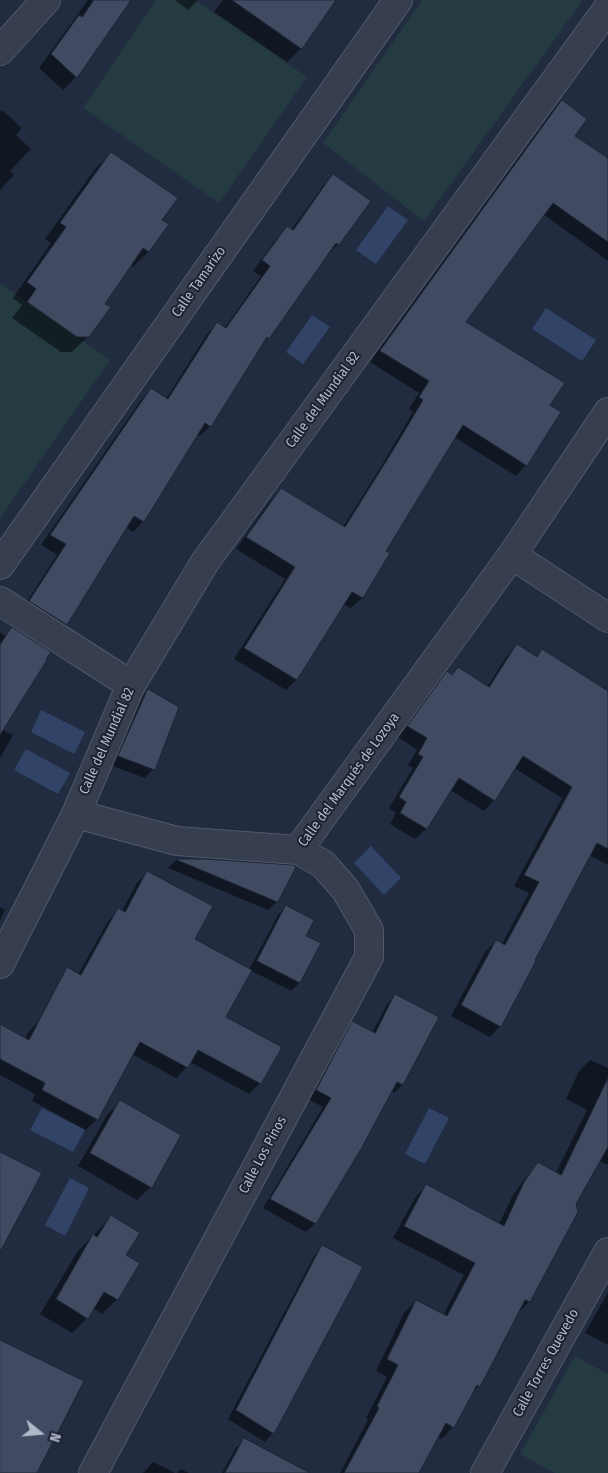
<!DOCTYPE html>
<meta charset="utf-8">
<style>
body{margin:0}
#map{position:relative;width:608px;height:1473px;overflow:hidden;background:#212c40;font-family:"Fira Sans Condensed",sans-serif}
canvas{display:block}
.north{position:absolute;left:15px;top:1408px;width:50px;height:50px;-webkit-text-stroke:4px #1b2334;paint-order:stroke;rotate:107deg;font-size:14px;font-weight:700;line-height:20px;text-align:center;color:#b2b9ca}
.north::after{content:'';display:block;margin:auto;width:18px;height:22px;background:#b2b9ca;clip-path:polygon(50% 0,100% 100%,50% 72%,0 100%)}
</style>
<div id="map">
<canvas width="608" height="1473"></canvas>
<div class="north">N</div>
</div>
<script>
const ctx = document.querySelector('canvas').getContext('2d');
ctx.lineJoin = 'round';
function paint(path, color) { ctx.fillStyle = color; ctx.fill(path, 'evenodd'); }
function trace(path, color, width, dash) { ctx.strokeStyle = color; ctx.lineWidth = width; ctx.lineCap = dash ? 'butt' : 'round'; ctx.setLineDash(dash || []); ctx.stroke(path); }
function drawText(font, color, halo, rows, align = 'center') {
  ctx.font = font + ' "Fira Sans Condensed",sans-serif'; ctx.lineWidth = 4; ctx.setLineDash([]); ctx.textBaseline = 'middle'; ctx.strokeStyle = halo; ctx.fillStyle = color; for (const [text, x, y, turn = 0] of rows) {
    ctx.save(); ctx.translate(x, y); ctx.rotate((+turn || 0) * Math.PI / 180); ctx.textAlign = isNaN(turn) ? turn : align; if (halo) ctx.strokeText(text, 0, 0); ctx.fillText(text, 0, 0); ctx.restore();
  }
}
paint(new Path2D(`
 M 156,0 L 195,0 L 307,77 L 219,203 L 83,108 Z
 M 422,0 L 583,0 L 424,221 L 323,143 Z
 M 0,283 L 110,360 L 1,517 L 0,517 Z
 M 575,1356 L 608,1374 L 608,1473 L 555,1473 L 520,1454 Z`), '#233b41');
paint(new Path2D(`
 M 388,206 L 408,220 L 376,264 L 356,250 Z
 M 546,308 L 596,340 L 582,361 L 532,329 Z
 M 312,315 L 330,327 L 303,364 L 286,352 Z
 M 41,710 L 85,732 L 74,754 L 31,732 Z
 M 26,749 L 70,773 L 58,794 L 14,770 Z
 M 371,846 L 401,878 L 384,895 L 354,863 Z
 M 42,1108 L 85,1130 L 73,1152 L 30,1130 Z
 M 429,1108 L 449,1118 L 425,1164 L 405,1154 Z
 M 70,1178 L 89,1188 L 65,1236 L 45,1225 Z`), '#314367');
paint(new Path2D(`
 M 88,0 L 129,0 L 76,77 L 63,90 L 39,68 Z
 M 175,0 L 198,0 L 188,10 Z
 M 223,0 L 334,0 L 301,48 L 287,62 L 214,12 Z
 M 562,102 L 574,137 L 608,174 L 608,261 L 543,214 L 465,322 L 549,406 L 526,465 L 516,476 L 454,437 L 384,552 L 388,554 L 362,598 L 351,608 L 343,604 L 296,680 L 286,690 L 234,659 L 285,579 L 236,549 L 271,500 L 281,489 L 343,527 L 382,465 L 413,412 L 409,409 L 419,393 L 370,362 L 551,113 Z
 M 2,110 L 22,128 L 16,135 L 31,149 L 10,171 L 14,175 L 0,190 L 0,112 Z
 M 111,153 L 161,220 L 168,224 L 148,252 L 133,267 L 130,265 L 104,305 L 88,336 L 72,352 L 61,352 L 12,318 L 22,305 L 13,298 L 51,243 L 45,239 L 95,169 Z
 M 334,176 L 369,201 L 338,244 L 328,255 L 268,338 L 259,348 L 210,426 L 200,436 L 196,434 L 143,521 L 133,532 L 126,527 L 66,625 L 56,635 L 20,612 L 57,555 L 41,545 L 141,400 L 151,390 L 166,399 L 207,334 L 217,324 L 224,329 L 261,276 L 253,271 L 277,238 L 287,228 L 291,230 L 323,186 Z
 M 12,629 L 44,660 L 2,729 L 13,735 L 0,758 L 0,632 L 5,636 Z
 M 517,646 L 535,657 L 542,651 L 608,692 L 608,865 L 589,855 L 500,1026 L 490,1037 L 451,1016 L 485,952 L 496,941 L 502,944 L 529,893 L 514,886 L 562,798 L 514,768 L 494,800 L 484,811 L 450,790 L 426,829 L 415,839 L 390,824 L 396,813 L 389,808 L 413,768 L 408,765 L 417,750 L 398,737 L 436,684 L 447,673 L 451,676 L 458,669 L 487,687 L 507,656 Z
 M 148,690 L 153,769 L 145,778 L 110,765 L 139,699 Z
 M 176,860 L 206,860 L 277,901 L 268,910 L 168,868 Z
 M 148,872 L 194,940 L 249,970 L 278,915 L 287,907 L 304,936 L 320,944 L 299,983 L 291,991 L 250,970 L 225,1018 L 260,1083 L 249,1094 L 190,1062 L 187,1067 L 176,1078 L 132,1054 L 97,1119 L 86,1130 L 32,1101 L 35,1094 L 0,1075 L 0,1026 L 25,1039 L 27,1034 L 74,982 L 108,921 L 119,910 L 122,911 L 137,883 Z
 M 0,907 L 5,910 L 0,920 Z
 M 396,995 L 437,1017 L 402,1085 L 394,1093 L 390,1091 L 315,1223 L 306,1232 L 263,1208 L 323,1107 L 308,1099 L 344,1031 L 353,1023 L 372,1033 L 387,1004 Z
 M 590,1060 L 608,1068 L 608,1165 L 599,1161 L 574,1204 L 529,1302 L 518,1313 L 479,1386 L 471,1394 L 453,1427 L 441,1439 L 438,1437 L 418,1473 L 340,1473 L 368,1420 L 366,1418 L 387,1377 L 376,1371 L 404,1313 L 416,1301 L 443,1316 L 464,1275 L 393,1238 L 415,1198 L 426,1186 L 499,1224 L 513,1195 L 527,1176 L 539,1164 L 556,1173 L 587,1110 L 566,1099 L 579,1071 Z
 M 120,1102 L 151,1187 L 137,1200 L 78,1166 L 107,1115 Z
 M 111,1217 L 124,1255 L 117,1299 L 102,1314 L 93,1308 L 87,1318 L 72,1333 L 40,1314 L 78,1251 Z
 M 322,1247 L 273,1433 L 265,1442 L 228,1419 L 314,1256 Z
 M 608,1292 L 608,1345 L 585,1333 Z
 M 245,1439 L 307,1473 L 222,1473 L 236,1448 Z
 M 153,1462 L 175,1473 L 143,1473 Z
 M 181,1469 L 189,1473 L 177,1473 Z`), '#0007');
const building = new Path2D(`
 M 94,0 L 131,0 L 77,78 L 51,54 L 79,15 L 82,17 Z
 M 232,0 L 336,0 L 302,49 Z
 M 562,100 L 587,119 L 575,136 L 608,158 L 608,242 L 553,203 L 466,322 L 565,383 L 550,405 L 561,412 L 527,466 L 463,425 L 386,551 L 390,553 L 363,598 L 352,592 L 297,680 L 244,648 L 295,567 L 246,537 L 281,488 L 345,527 L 392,452 L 423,400 L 419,397 L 429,381 L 380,351 Z
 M 111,152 L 178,198 L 162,220 L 169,224 L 149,252 L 143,248 L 105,304 L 111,307 L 89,337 L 77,337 L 27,302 L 36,289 L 27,282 L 66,227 L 60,223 Z
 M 333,174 L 371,201 L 339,245 L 336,243 L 269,339 L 267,337 L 211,427 L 205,423 L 144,522 L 134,516 L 67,625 L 29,601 L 66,544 L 50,535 L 151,388 L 168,399 L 217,322 L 226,328 L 270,266 L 262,260 L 287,226 L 293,230 Z
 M 12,627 L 51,652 L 46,659 L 47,660 L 0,735 L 0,645 Z
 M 517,644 L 537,657 L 542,649 L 608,691 L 608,849 L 597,843 L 535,960 L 536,961 L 501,1027 L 461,1005 L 496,940 L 505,945 L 539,882 L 524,875 L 572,787 L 523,756 L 495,801 L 459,778 L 427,829 L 400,813 L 406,802 L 399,797 L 423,757 L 418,754 L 427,738 L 407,726 L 447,671 L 452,675 L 458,667 L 489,687 Z
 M 148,689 L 179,707 L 155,770 L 118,756 Z
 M 175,859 L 206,859 L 293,865 L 296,867 L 278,902 Z
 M 147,871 L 213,906 L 195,939 L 252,970 L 226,1017 L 282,1047 L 261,1084 L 198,1050 L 188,1068 L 140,1042 L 98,1120 L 42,1090 L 45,1083 L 0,1059 L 0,1024 L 29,1040 L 67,967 L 81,975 L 118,908 L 125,912 Z
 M 286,905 L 314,920 L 306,936 L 321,943 L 300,983 L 257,961 Z
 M 395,994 L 439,1017 L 403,1085 L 397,1082 L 361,1149 L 316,1224 L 270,1199 L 331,1098 L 316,1090 L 352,1021 L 375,1033 Z
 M 608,1078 L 608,1147 L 576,1204 L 578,1212 L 530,1302 L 525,1300 L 480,1387 L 477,1385 L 454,1428 L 446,1423 L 419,1473 L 344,1473 L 379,1408 L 377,1406 L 398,1365 L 387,1359 L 416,1300 L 447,1316 L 475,1263 L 404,1226 L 426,1184 L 504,1226 L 524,1182 L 538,1162 L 561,1175 Z
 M 120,1100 L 181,1135 L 152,1188 L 90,1153 Z
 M 0,1152 L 42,1173 L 0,1252 Z
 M 111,1215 L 140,1233 L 126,1255 L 140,1263 L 118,1300 L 104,1292 L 88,1319 L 56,1299 L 93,1234 L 97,1237 Z
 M 322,1245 L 363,1267 L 274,1434 L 236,1410 Z
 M 0,1340 L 84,1381 L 37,1473 L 0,1473 Z
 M 244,1438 L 310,1473 L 225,1473 Z`);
paint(building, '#404b62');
trace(building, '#1d2536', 1);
const minor = new Path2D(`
 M 0,51 L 46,0
 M 512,555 L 608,618
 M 0,565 L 398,0
 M 0,601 L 131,685
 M 76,814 L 131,685 L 205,562 L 608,8
 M 0,964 L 76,814 L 177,841 L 298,850 L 512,555 L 608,412
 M 93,1473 L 369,957 L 369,930 L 345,889 L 323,864 L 298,850
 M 485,1473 L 608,1252`);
trace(minor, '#51596a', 30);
trace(minor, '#363e4f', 28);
drawText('14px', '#b2b9ca', '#1b2334', [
 ["Calle Tamarizo",199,282,-55],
 ["Calle del Mundial 82",323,400,-54],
 ["Calle del Mundial 82",107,741,-66],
 ["Calle del Marqués de Lozoya",349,780,-54],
 ["Calle Los Pinos",263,1155,-62],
 ["Calle Torres Quevedo",546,1363,-61]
]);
</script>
